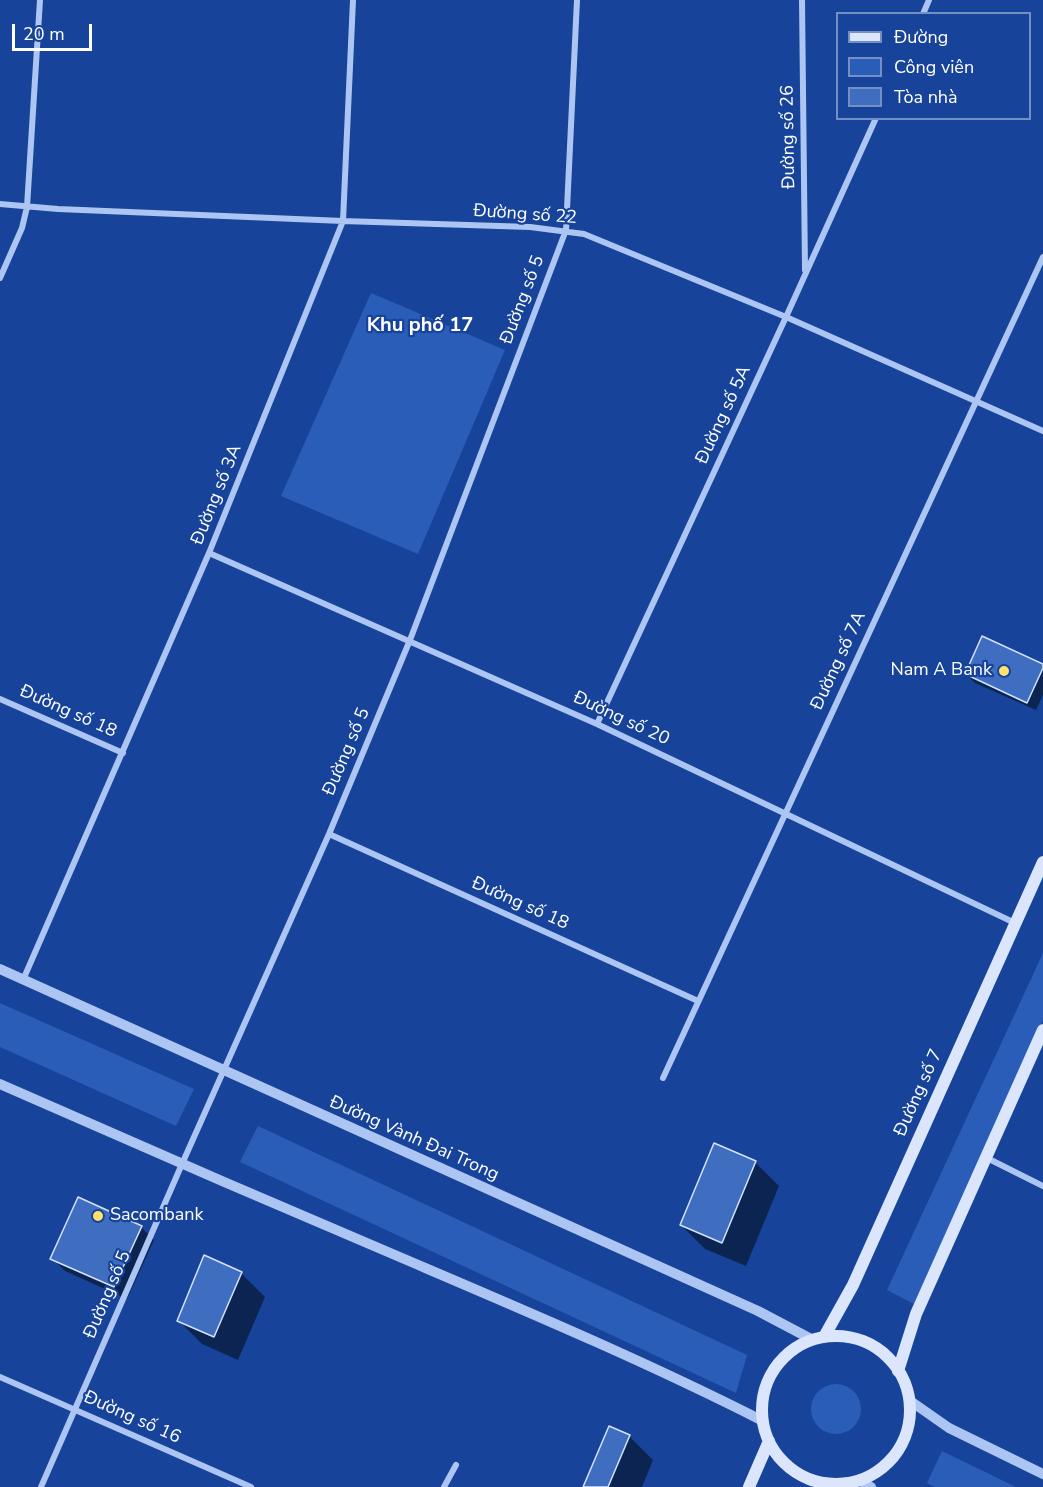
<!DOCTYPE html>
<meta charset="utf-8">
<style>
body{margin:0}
#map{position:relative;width:1043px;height:1487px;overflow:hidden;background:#17449a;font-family:"Nunito Sans",sans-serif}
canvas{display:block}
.legend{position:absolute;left:836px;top:12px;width:195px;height:108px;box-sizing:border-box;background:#17449a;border:2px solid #748fc2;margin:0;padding:8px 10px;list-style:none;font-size:18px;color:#fff}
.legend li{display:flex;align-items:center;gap:12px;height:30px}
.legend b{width:30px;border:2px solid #748fc2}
.scale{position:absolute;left:12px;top:24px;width:80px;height:27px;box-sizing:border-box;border:3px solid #fff;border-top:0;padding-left:8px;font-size:18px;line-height:21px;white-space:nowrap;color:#fff;-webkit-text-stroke:4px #17449a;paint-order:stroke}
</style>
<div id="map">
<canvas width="1043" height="1487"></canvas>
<ul class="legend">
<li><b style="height:8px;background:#dbe6fc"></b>Đường</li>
<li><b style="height:16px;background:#2a5db8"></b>Công viên</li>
<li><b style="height:16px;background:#3f6ec1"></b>Tòa nhà</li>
</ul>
<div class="scale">20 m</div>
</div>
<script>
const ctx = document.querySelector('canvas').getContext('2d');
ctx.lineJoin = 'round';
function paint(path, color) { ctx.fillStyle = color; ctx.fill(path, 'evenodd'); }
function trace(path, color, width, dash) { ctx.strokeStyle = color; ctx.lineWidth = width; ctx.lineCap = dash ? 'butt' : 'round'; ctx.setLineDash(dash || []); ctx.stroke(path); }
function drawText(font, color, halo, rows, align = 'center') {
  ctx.font = font + ' "Nunito Sans",sans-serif'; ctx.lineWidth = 4.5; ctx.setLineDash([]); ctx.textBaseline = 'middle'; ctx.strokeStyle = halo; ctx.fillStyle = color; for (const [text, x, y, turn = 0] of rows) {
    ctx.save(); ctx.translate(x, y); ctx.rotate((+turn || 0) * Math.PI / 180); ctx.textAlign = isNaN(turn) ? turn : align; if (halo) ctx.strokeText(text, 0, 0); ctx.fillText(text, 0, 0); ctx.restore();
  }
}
paint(new Path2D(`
 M 371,293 L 505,350 L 418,554 L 281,496 Z
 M 1043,953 L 1043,1020 L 914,1304 L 887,1290 Z
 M 0,1003 L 194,1089 L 176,1126 L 0,1047 Z
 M 258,1126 L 747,1355 L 736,1393 L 240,1162 Z
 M811 1409a25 25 0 1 1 50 0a25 25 0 1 1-50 0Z
 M 942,1451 L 1016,1487 L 935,1487 L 927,1483 Z`), '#2a5db8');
paint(new Path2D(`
 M 1043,665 L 1043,695 L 1036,710 L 975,683 L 966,674 Z
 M 715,1145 L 756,1163 L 779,1186 L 746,1266 L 705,1249 L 681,1225 Z
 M 141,1227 L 154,1240 L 127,1299 L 65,1271 L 52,1258 Z
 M 241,1273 L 265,1297 L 238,1360 L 202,1344 L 178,1320 Z
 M 629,1436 L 653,1460 L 642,1487 L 585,1487 Z`), '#0007');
const building = new Path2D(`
 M 982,636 L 1043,664 L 1043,668 L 1027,703 L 965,674 Z
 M 714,1143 L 756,1161 L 722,1243 L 680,1225 Z
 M 78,1197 L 142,1226 L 114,1287 L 50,1259 Z
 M 204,1255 L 242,1272 L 214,1337 L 177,1321 Z
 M 609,1426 L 630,1435 L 608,1487 L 583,1487 Z`);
paint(building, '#3f6ec1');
trace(building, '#d4e2fc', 1.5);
trace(new Path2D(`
 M 802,0 L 805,270
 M 923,14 L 929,0
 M 0,204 L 58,209 L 343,221 L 530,227 L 584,234 L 786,317 L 1043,431
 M 0,278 L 22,228 L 27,207 L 40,0
 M 209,553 L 597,724 L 1015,923
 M 0,699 L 123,753
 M 597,724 L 786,317 L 876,118
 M 329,834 L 698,1001
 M 23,980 L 209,553 L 343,221 L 353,0
 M 663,1078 L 1043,257
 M 985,1157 L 1043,1186
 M 0,1377 L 251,1487
 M 41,1487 L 182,1164 L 329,834 L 410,640 L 566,230 L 577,0
 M 444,1487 L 456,1465`), '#acc5f2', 6);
trace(new Path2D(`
 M 0,969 L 758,1311 L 813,1340
 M 0,1084 C 131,1142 263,1199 395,1255 C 519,1308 643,1360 763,1421
 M 909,1400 L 949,1428 L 1043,1474
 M 859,1480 L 871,1487`), '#acc5f2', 10);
trace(new Path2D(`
 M762 1410a74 74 0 1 1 148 0a74 74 0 1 1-148 0Z
 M 824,1337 L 853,1285 L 1043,862
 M 898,1371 L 916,1314 L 1043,1030
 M 749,1487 L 769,1441`), '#dbe6fc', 12);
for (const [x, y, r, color] of [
 [1004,671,6,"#ffe26d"],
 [98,1216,6,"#ffe26d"]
]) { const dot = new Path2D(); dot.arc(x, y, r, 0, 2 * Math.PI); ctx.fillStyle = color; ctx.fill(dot); trace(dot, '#17449a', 2); }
drawText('18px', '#fff', '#17449a', [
 ["Đường số 26",789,137,-91],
 ["Đường số 22",525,215,4],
 ["Đường số 5",523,300,-69],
 ["Đường số 5A",724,415,-65],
 ["Đường số 3A",217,495,-68],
 ["Đường số 7A",839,661,-65],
 ["Đường số 18",68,712,24],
 ["Đường số 20",621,719,25],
 ["Đường số 5",347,752,-67],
 ["Đường số 18",520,904,24],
 ["Đường số 7",919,1093,-66],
 ["Đường Vành Đai Trong",414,1139,24],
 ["Đường số 5",108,1295,-67],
 ["Đường số 16",132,1418,24]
]);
drawText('18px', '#fff', '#17449a', [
 ["Nam A Bank",992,671],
 ["Sacombank",110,1216,"left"]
], 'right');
drawText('bold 20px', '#fff', '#17449a', [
 ["Khu phố 17",420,326]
]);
</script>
